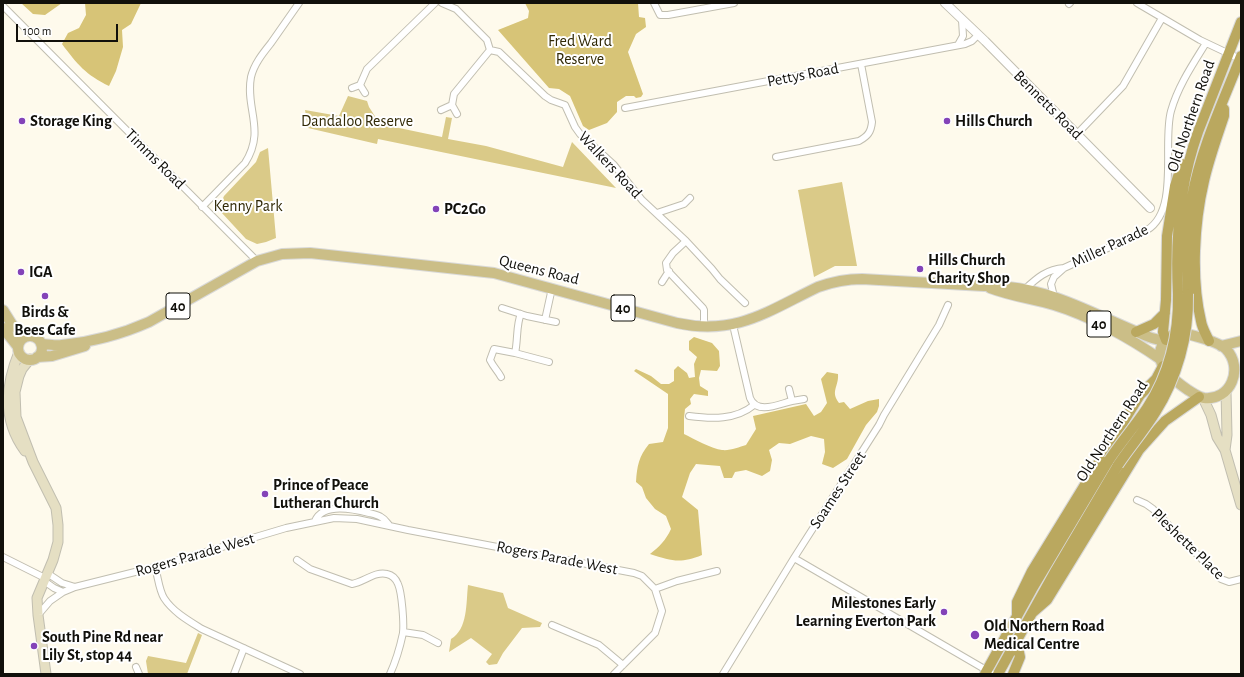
<!DOCTYPE html>
<style>
body{margin:0}
#map{position:relative;width:1244px;height:677px;overflow:hidden;background:#fefaec;font-family:"Alegreya Sans",sans-serif}
canvas{display:block}
.frame{position:absolute;inset:0;border:4px solid #11100b;pointer-events:none}
.scale{position:absolute;left:16px;top:24px;width:102px;height:18px;box-sizing:border-box;border:2px solid #11100b;border-top:0;padding-left:5px;font-size:12px;line-height:14px;white-space:nowrap;color:#11100b;-webkit-text-stroke:3px #fff;paint-order:stroke}
</style>
<div id="map">
<canvas width="1244" height="677"></canvas>
<div class="frame"></div>
<div class="scale">100 m</div>
</div>
<script>
const ctx = document.querySelector('canvas').getContext('2d');
ctx.lineJoin = 'round';
function paint(path, color) { ctx.fillStyle = color; ctx.fill(path, 'evenodd'); }
function trace(path, color, width, dash) { ctx.strokeStyle = color; ctx.lineWidth = width; ctx.lineCap = dash ? 'butt' : 'round'; ctx.setLineDash(dash || []); ctx.stroke(path); }
function drawText(font, color, halo, rows, align = 'center') {
  ctx.font = font + ' "Alegreya Sans",sans-serif'; ctx.lineWidth = 4; ctx.setLineDash([]); ctx.textBaseline = 'middle'; ctx.strokeStyle = halo; ctx.fillStyle = color; for (const [text, x, y, turn = 0] of rows) {
    ctx.save(); ctx.translate(x, y); ctx.rotate((+turn || 0) * Math.PI / 180); ctx.textAlign = isNaN(turn) ? turn : align; if (halo) ctx.strokeText(text, 0, 0); ctx.fillText(text, 0, 0); ctx.restore();
  }
}
paint(new Path2D(`
 M 348,96 L 367,101 L 369,107 L 380,124 L 442,137 L 446,117 L 452,118 L 448,139 L 486,146 L 563,167 L 572,142 L 616,188 L 378,139 L 377,144 L 308,128 L 305,110 L 339,116 Z
 M 268,148 L 276,238 L 266,242 L 257,244 L 246,239 L 221,212 L 220,205 L 224,196 L 256,162 L 260,152 Z
 M 842,182 L 857,266 L 835,266 L 814,277 L 798,190 Z
 M 468,585 L 503,593 L 508,608 L 542,623 L 540,627 L 522,628 L 503,653 L 497,664 L 489,665 L 486,662 L 492,654 L 471,638 L 449,652 L 451,639 C 468,629 466,603 468,585 Z
 M 198,633 L 202,635 L 187,674 L 148,674 L 146,661 L 148,656 L 186,663 Z`), '#daca88');
paint(new Path2D(`
 M 21,3 L 62,3 L 45,15 L 33,14 Z
 M 85,3 L 141,3 L 131,24 L 122,30 L 123,47 L 116,71 L 109,86 C 86,75 77,64 62,44 L 68,33 L 79,28 L 86,15 Z
 M 525,3 L 638,3 L 639,17 L 645,18 L 646,27 L 636,34 L 628,52 L 643,94 L 641,97 L 636,98 L 634,96 L 626,96 L 617,102 L 617,112 L 607,123 L 589,130 L 583,126 L 570,96 L 559,89 L 549,88 L 498,30 L 528,18 L 529,11 Z
 M 694,337 L 712,343 L 719,351 L 720,366 L 717,371 L 701,370 L 699,378 L 700,386 L 708,391 L 708,396 L 694,394 L 690,399 L 691,404 L 685,409 L 684,418 L 684,434 C 694,439 712,449 722,450 C 730,451 739,447 746,445 L 756,429 L 753,416 L 806,404 L 814,416 L 821,412 L 827,403 L 821,379 L 827,372 L 838,374 C 839,387 830,391 839,403 L 844,402 L 850,409 L 868,401 L 879,399 L 879,406 L 877,412 L 866,425 L 847,459 L 833,468 L 822,464 L 825,452 L 824,439 L 811,436 L 790,444 L 779,443 L 769,450 L 772,460 L 770,471 L 762,476 L 746,470 L 735,472 L 732,478 L 724,478 L 720,466 L 696,464 L 690,473 L 682,497 L 698,510 L 702,555 C 680,564 672,561 650,554 C 659,547 666,540 671,529 L 666,516 L 655,509 L 646,498 L 642,487 L 636,482 C 637,466 639,456 649,444 L 663,442 L 668,428 L 668,394 L 634,371 L 636,369 L 651,376 L 661,384 L 669,384 L 674,381 L 674,370 L 678,366 L 687,373 L 689,378 L 695,377 L 694,364 L 697,357 L 689,350 L 689,341 Z`), '#d7c477');
const minor = new Path2D(`
 M 442,3 L 456,9 L 487,40 L 490,50 L 499,52 L 545,96 L 551,100 L 565,105 L 575,127 L 580,134 L 614,165 L 642,200 L 686,241 L 712,269 L 720,279 L 745,303
 M 654,3 L 660,15 L 668,15 L 734,3
 M 1137,3 L 1200,40 L 1240,59
 M 1069,4 L 1070,3
 M 3,6 L 257,261
 M 958,45 L 963,36 L 962,20
 M 360,85 L 367,69 L 435,3
 M 352,88 L 360,85 L 365,93
 M 452,105 L 454,94 L 490,50
 M 625,108 L 965,44 L 972,41 L 978,35
 M 441,110 L 452,105 L 457,114
 M 1077,134 L 1123,86 L 1162,18
 M 776,157 L 859,141 C 868,136 871,132 872,122 L 861,64
 M 202,207 L 245,163 C 266,130 245,109 251,77 C 254,64 263,53 271,43 C 280,30 290,16 299,3
 M 657,213 L 684,204 L 690,198
 M 686,241 L 673,253 L 666,263 L 667,270 L 703,308 L 704,310 L 704,327
 M 662,282 L 669,271
 M 1025,289 C 1037,278 1047,269 1064,268
 M 1054,297 L 1051,284 L 1054,277 L 1064,268 L 1147,230 C 1180,210 1162,143 1171,111 C 1178,86 1193,64 1206,43
 M 502,308 L 527,316 L 556,322
 M 521,314 C 516,324 518,341 515,353 L 549,362
 M 545,320 L 552,288
 M 733,325 L 750,398 C 757,415 779,404 792,401
 M 501,377 C 498,371 494,368 490,360 L 494,349 L 515,353
 M 789,389 L 792,401 L 804,399
 M 689,416 C 712,419 736,420 754,405
 M 1137,500 L 1146,504 L 1153,509 L 1221,579 L 1229,582 L 1241,579
 M 315,521 C 323,502 354,509 369,513 C 373,514 378,515 381,517 C 385,519 387,523 390,526
 M 3,557 L 45,578
 M 794,558 L 993,674
 M 297,560 L 310,569 L 352,584 C 364,582 375,571 387,574 C 392,575 396,579 398,584 C 402,593 404,623 403,633 C 400,647 396,661 390,674
 M 155,567 C 158,577 159,590 164,598 C 173,612 189,621 202,629 L 300,674
 M 47,573 L 62,583 L 75,587
 M 44,581 L 54,588 L 63,592 L 75,587 L 155,567 L 286,528 L 334,518 L 357,519 L 408,530 L 634,573 L 642,576 L 655,589 L 677,581 L 717,571
 M 38,615 L 50,601 L 63,592
 M 552,625 L 599,645 L 623,665
 M 403,632 L 423,635 L 438,643
 M 136,667 L 139,674
 M 234,674 L 244,648
 M 614,674 L 655,633 L 662,611 L 655,589
 M 723,674 L 794,558 L 879,425 L 884,415 L 939,325 L 948,305`);
const tertiary = new Path2D(`
 M 945,3 L 985,41 L 1150,208`);
const secondary = new Path2D(`
 M 19,352 C 5,386 2,420 25,451
 M 30,359 L 22,369 L 19,376 L 15,392 L 16,417 L 33,462 L 56,508 L 58,525 L 58,542 L 53,560 L 37,598 L 38,615 L 46,674
 M 1203,398 L 1211,415 L 1217,437 L 1225,450 L 1241,505
 M 1225,450 L 1227,435 L 1226,391`);
const primary = new Path2D(`
 M 990,288 C 1011,296 1033,299 1054,305 C 1090,316 1130,338 1160,359
 M 3,310 L 13,326 L 27,336
 M 3,328 L 18,347
 M 1183,333 C 1195,336 1217,341 1226,349 C 1244,368 1231,401 1204,398 C 1198,397 1193,393 1188,390 C 1173,380 1152,363 1163,344 C 1167,336 1175,333 1183,333 Z
 M18 348a12 12 0 1 1 24 0a12 12 0 1 1-24 0Z
 M 41,344 C 48,344 55,346 62,345 C 92,342 122,334 149,322 L 257,261 L 282,254 L 310,253 L 494,273 L 677,323 C 736,336 768,311 818,287 C 832,282 846,279 862,279 L 984,286 C 1047,284 1091,314 1147,336 C 1152,339 1158,339 1164,341
 M 1221,346 L 1241,341
 M 37,357 L 52,356 L 85,346`);
const trunk = new Path2D(`
 M 1178,294 C 1175,238 1179,185 1198,132 L 1241,22
 M 1188,294 C 1187,261 1185,229 1192,197 C 1201,148 1223,102 1241,56
 M 1136,332 L 1154,324 L 1165,313
 M 1166,340 L 1163,332 L 1166,300 L 1167,236 L 1175,186 L 1182,164
 M 1209,341 C 1206,334 1202,328 1201,321 C 1191,279 1194,223 1204,181 C 1209,159 1217,137 1224,116 L 1224,109
 M 1032,613 L 1047,600 L 1139,450 L 1165,421 L 1199,397
 M 1017,616 L 1017,602 L 1032,571 L 1140,395 L 1156,379 L 1163,366
 M 985,674 L 1032,589 L 1109,460
 M 998,674 L 1056,570 L 1118,465
 M 1013,674 L 1020,657 L 1017,643`);
trace(minor, '#c1beb0', 8);
trace(tertiary, '#c1beb0', 10);
trace(secondary, '#c1beb0', 11);
trace(primary, '#d9d9d8', 12);
trace(trunk, '#d9d9d8', 12);
trace(minor, '#fff', 6);
trace(tertiary, '#fff', 8);
trace(secondary, '#e5dfc3', 9);
trace(primary, '#cbbe87', 10);
trace(trunk, '#baa85f', 10);
const trunkBridge = new Path2D(`
 M 1109,460 C 1121,442 1135,426 1147,408 C 1169,375 1179,334 1178,294
 M 1118,465 C 1130,447 1144,431 1155,413 C 1177,378 1189,336 1188,294`);
trace(trunkBridge, '#d9d9d8', 12, []);
trace(trunkBridge, '#baa85f', 10);
for (const [x, y, r, color] of [
 [22,121,4,"#8343b8"],
 [947,121,4,"#8343b8"],
 [436,209,4,"#8343b8"],
 [920,269,4,"#8343b8"],
 [21,272,4,"#8343b8"],
 [45,296,4,"#8343b8"],
 [265,494,4,"#8343b8"],
 [944,612,4,"#8343b8"],
 [975,635,5,"#8343b8"],
 [34,646,4,"#8343b8"]
]) { const dot = new Path2D(); dot.arc(x, y, r, 0, 2 * Math.PI); ctx.fillStyle = color; ctx.fill(dot); trace(dot, '#fff', 1.5); }
for (const [x, y, w] of [
 [178,306,24],
 [623,308,24],
 [1099,324,24]
]) { const box = new Path2D(); box.roundRect(x - w / 2, y - 13, w, 26, 3); ctx.fillStyle = '#fff'; ctx.fill(box); trace(box, '#11100b', 1); }
drawText('bold 15px', '#11100b', null, [
 ["40",178,306],
 ["40",623,308],
 ["40",1099,324]
]);
drawText('16px', '#312906', '#fff', [
 ["Fred Ward",580,41],
 ["Reserve",580,59],
 ["Dandaloo Reserve",357,121],
 ["Kenny Park",248,206]
]);
drawText('16px', '#11100b', '#fff', [
 ["Pettys Road",803,75,-11],
 ["Bennetts Road",1048,105,45],
 ["Old Northern Road",1191,116,-71],
 ["Timms Road",155,159,45],
 ["Walkers Road",610,165,47],
 ["Miller Parade",1110,246,-25],
 ["Queens Road",539,270,14],
 ["Old Northern Road",1112,431,-57],
 ["Soames Street",838,490,-57],
 ["Pleshette Place",1188,544,44],
 ["Rogers Parade West",195,555,-16],
 ["Rogers Parade West",557,558,11]
]);
drawText('bold 16px', '#11100b', '#fff', [
 ["Storage King",30,121],
 ["Hills Church",955,121],
 ["PC2Go",444,209],
 ["Hills Church",928,260],
 ["Charity Shop",928,278],
 ["IGA",29,272],
 ["Birds &",45,312,"center"],
 ["Bees Cafe",45,330,"center"],
 ["Prince of Peace",273,485],
 ["Lutheran Church",273,503],
 ["Milestones Early",936,603,"right"],
 ["Learning Everton Park",936,621,"right"],
 ["Old Northern Road",984,626],
 ["Medical Centre",984,644],
 ["South Pine Rd near",42,637],
 ["Lily St, stop 44",42,655]
], 'left');
</script>
